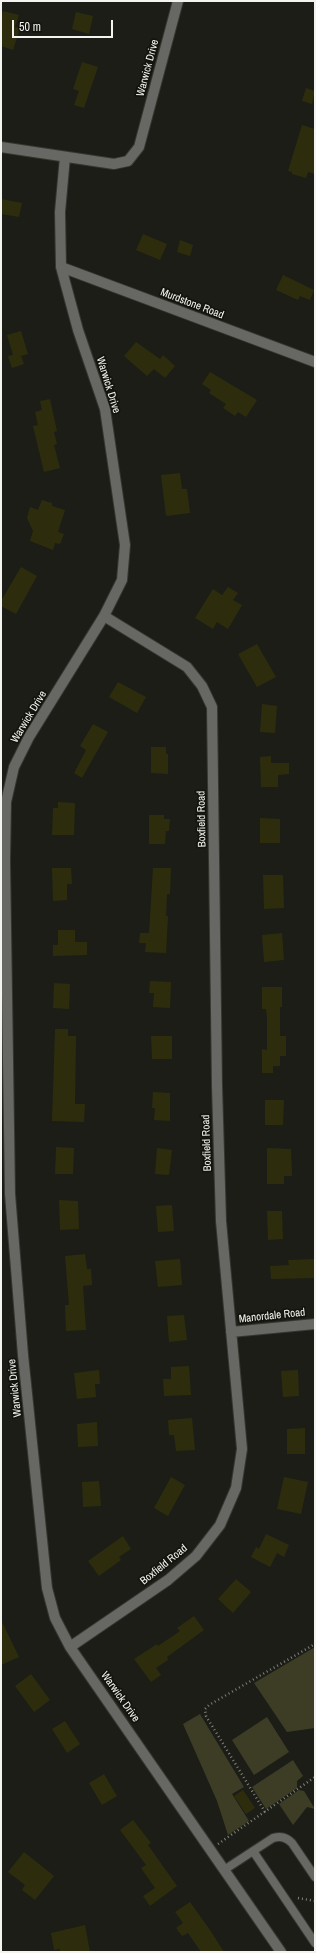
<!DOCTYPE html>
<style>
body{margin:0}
#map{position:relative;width:316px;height:1953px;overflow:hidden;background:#1c1d17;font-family:"Archivo Narrow",sans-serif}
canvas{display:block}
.frame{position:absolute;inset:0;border:2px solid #f3f3ef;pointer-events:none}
.scale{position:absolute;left:12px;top:20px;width:101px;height:18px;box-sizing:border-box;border:2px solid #f3f3ef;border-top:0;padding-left:5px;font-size:12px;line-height:14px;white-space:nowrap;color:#f3f3ef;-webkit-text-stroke:3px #13140e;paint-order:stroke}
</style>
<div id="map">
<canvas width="316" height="1953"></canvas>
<div class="frame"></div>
<div class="scale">50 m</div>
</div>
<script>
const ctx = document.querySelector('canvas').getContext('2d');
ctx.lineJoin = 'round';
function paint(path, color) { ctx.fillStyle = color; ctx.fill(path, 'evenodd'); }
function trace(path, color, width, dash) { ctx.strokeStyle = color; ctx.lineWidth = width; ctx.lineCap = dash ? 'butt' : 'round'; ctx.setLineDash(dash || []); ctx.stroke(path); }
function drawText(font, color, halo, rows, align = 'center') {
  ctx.font = font + ' "Archivo Narrow",sans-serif'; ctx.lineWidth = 3.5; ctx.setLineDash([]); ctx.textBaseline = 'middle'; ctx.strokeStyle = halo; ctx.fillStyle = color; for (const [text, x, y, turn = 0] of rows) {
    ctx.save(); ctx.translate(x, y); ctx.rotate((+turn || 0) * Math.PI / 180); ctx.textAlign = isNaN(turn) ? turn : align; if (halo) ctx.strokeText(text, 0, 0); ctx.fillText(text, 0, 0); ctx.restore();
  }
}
paint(new Path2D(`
 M 315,1647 L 315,1728 L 287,1732 L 254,1683 Z
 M 200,1714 L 244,1787 L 232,1794 L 249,1821 L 228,1835 L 217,1801 L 183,1724 Z
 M 267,1717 L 289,1752 L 254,1775 L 232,1740 Z
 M 293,1760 L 303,1776 L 297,1781 L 297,1788 L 266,1809 L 252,1787 Z
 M 299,1790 L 304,1791 L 315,1809 L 307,1807 L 293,1825 L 279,1804 Z`), '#3d3d26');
paint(new Path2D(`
 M 3,11 L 19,15 L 15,27 L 20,28 L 13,50 L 1,46 L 1,17 Z
 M 76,12 L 93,16 L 89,34 L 72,29 Z
 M 82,62 L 98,67 L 84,108 L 74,105 L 79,91 L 73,89 Z
 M 306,88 L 315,91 L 312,104 L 302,101 Z
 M 302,125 L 315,129 L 315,174 L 308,172 L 306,178 L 292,174 L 292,172 L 288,171 Z
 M 1,199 L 22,203 L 19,217 L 1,214 Z
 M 143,234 L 167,244 L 160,260 L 136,250 Z
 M 180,240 L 193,245 L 190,256 L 177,252 Z
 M 283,275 L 314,290 L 310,300 L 300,296 L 298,300 L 276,290 Z
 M 21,331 L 28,354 L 21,356 L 24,364 L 12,368 L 8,356 L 13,355 L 7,335 Z
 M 136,342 L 160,359 L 163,355 L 175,366 L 165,378 L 154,369 L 147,376 L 124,356 Z
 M 210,372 L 257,400 L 246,417 L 238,412 L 235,416 L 223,408 L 226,404 L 209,393 L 211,390 L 202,384 Z
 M 50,399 L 57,431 L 54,432 L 57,444 L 54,445 L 60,468 L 44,472 L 33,426 L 38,425 L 35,412 L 42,410 L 40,401 Z
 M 180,473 L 182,489 L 187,489 L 190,513 L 166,516 L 161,475 Z
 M 42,500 L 52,503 L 52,506 L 65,510 L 58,532 L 64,534 L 60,544 L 55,543 L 53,550 L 30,541 L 33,531 L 27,518 L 30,507 L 38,510 Z
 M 21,567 L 37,576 L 16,614 L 1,606 L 1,601 Z
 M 228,587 L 238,593 L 233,600 L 242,605 L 228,629 L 217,622 L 213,629 L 195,618 L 213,589 L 222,595 Z
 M 257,644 L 276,677 L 257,687 L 238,654 Z
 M 118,682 L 146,697 L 137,713 L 109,697 Z
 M 262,704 L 277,706 L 275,733 L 260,732 Z
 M 93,724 L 108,732 L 82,778 L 74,773 L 86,750 L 80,746 Z
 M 151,747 L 166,747 L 166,754 L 168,754 L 168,774 L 151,773 Z
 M 271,756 L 271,763 L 289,763 L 289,774 L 278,775 L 278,787 L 261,787 L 260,757 Z
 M 58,802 L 75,803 L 74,835 L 52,835 L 53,808 L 58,808 Z
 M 149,815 L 164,815 L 164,819 L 170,819 L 169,831 L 166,831 L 165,844 L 149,844 Z
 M 260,818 L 280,819 L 280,843 L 260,843 Z
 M 52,868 L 71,868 L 72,884 L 67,884 L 67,900 L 53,901 Z
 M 153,868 L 171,868 L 170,894 L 167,894 L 166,916 L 168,916 L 166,953 L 145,952 L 146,943 L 139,943 L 140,933 L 149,933 Z
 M 263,875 L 283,875 L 284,908 L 264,909 Z
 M 58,930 L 75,930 L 75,942 L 87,942 L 87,955 L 53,956 L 53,945 L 58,945 Z
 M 282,933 L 284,960 L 264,962 L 262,935 Z
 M 150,981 L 171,982 L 170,1008 L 153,1007 L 154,993 L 149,993 Z
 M 54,983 L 70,984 L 69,1009 L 53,1008 Z
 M 262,987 L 282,987 L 282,1007 L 280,1007 L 280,1036 L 286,1036 L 286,1056 L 280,1056 L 280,1066 L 273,1066 L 273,1073 L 262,1073 L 262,1049 L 267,1050 L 267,1019 L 266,1009 L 262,1009 Z
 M 55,1029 L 68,1029 L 68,1036 L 76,1036 L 75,1104 L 85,1104 L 84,1122 L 52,1121 Z
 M 151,1036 L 172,1036 L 172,1059 L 152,1059 Z
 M 153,1092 L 170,1093 L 170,1121 L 154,1120 L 155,1108 L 152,1108 Z
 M 265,1100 L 284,1100 L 283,1125 L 265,1125 Z
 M 56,1147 L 74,1148 L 73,1174 L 55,1174 Z
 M 157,1148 L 172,1150 L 169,1175 L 155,1174 Z
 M 267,1148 L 291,1149 L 292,1176 L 284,1176 L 284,1184 L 267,1184 Z
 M 59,1200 L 78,1201 L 79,1229 L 60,1230 Z
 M 172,1205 L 174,1231 L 158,1232 L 156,1206 Z
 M 267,1211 L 282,1211 L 283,1239 L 268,1240 Z
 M 85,1254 L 87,1269 L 91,1269 L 92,1285 L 83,1286 L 86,1330 L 66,1331 L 65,1305 L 69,1305 L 65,1256 Z
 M 180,1259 L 182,1285 L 158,1287 L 155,1261 Z
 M 315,1259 L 315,1278 L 271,1279 L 270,1266 L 289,1265 L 288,1260 Z
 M 184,1315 L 187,1340 L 169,1342 L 167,1316 Z
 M 189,1366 L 191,1395 L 164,1396 L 163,1379 L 171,1379 L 171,1367 Z
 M 99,1370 L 100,1384 L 95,1384 L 96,1397 L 77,1399 L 74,1373 Z
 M 298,1370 L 299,1396 L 283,1397 L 281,1371 Z
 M 192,1418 L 195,1450 L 176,1451 L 174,1435 L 169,1435 L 168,1420 Z
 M 97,1422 L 98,1446 L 78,1447 L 77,1424 Z
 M 305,1428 L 305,1454 L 287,1454 L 287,1429 Z
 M 171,1477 L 185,1485 L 168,1516 L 154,1508 Z
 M 284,1477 L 308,1482 L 301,1514 L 277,1509 Z
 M 99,1481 L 101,1506 L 83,1507 L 82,1482 Z
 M 266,1534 L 289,1545 L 284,1557 L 277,1553 L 270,1567 L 251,1557 L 256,1547 L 259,1549 Z
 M 123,1536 L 131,1549 L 119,1557 L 121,1560 L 99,1576 L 88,1561 Z
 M 236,1579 L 251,1592 L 233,1613 L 218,1599 Z
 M 194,1616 L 204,1630 L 167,1657 L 168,1660 L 156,1668 L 161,1675 L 151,1682 L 134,1659 L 157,1644 L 158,1646 L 180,1631 L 177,1628 Z
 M 1,1620 L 19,1657 L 1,1665 Z
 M 31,1674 L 50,1700 L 34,1712 L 15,1686 Z
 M 65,1721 L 80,1744 L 67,1753 L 52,1729 Z
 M 104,1774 L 117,1796 L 102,1805 L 89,1783 Z
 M 243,1790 L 255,1808 L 246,1814 L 234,1796 Z
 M 133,1820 L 151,1843 L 148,1845 L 177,1886 L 150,1906 L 143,1896 L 155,1888 L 141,1868 L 146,1865 L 120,1830 Z
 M 24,1852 L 54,1876 L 35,1900 L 22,1890 L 25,1885 L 8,1872 Z
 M 190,1902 L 210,1930 L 224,1952 L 201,1952 L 188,1933 L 182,1936 L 176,1928 L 183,1923 L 175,1912 Z
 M 85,1925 L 90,1952 L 60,1952 L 60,1949 L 54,1950 L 51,1933 Z`), '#2d2d0e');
const service = new Path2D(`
 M 253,1851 L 315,1943
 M 224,1870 L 273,1838 C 281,1836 286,1837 292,1843 L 315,1877`);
const minor = new Path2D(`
 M 1,147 L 114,164 L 128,161 L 139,147 L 178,1
 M 65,157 L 60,212 L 61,267 L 78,330 L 105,409 L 125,545 L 122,580 L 104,616 L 29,737 L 14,767 L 6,802 L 5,861 L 10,1194 L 23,1355 L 47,1588 L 55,1618 L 70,1647 L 281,1952
 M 61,267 L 315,362
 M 231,1332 L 315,1324
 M 70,1647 L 168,1580 L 196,1556 L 220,1525 L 236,1488 L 242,1449 L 221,1221 L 217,1086 L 212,707 L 202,686 L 187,667 L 104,616`);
trace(service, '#363731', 10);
trace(minor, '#363731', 12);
trace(new Path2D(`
 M 265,1812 L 206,1716 L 205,1709 L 209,1705 L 315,1644
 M 218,1844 L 315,1777
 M 298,1898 L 315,1901`), '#81827d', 2.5, [1, 3]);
trace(service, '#676764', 8);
trace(minor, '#676764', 10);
drawText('11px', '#f3f3ef', '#13140e', [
 ["Warwick Drive",148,68,-75],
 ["Murdstone Road",192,304,21],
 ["Warwick Drive",108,385,73],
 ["Warwick Drive",29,717,-59],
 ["Boxfield Road",202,819,-91],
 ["Boxfield Road",207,1143,-92],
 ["Manordale Road",272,1316,-6],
 ["Warwick Drive",15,1388,-96],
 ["Boxfield Road",164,1565,-39],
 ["Warwick Drive",120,1697,55]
]);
</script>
